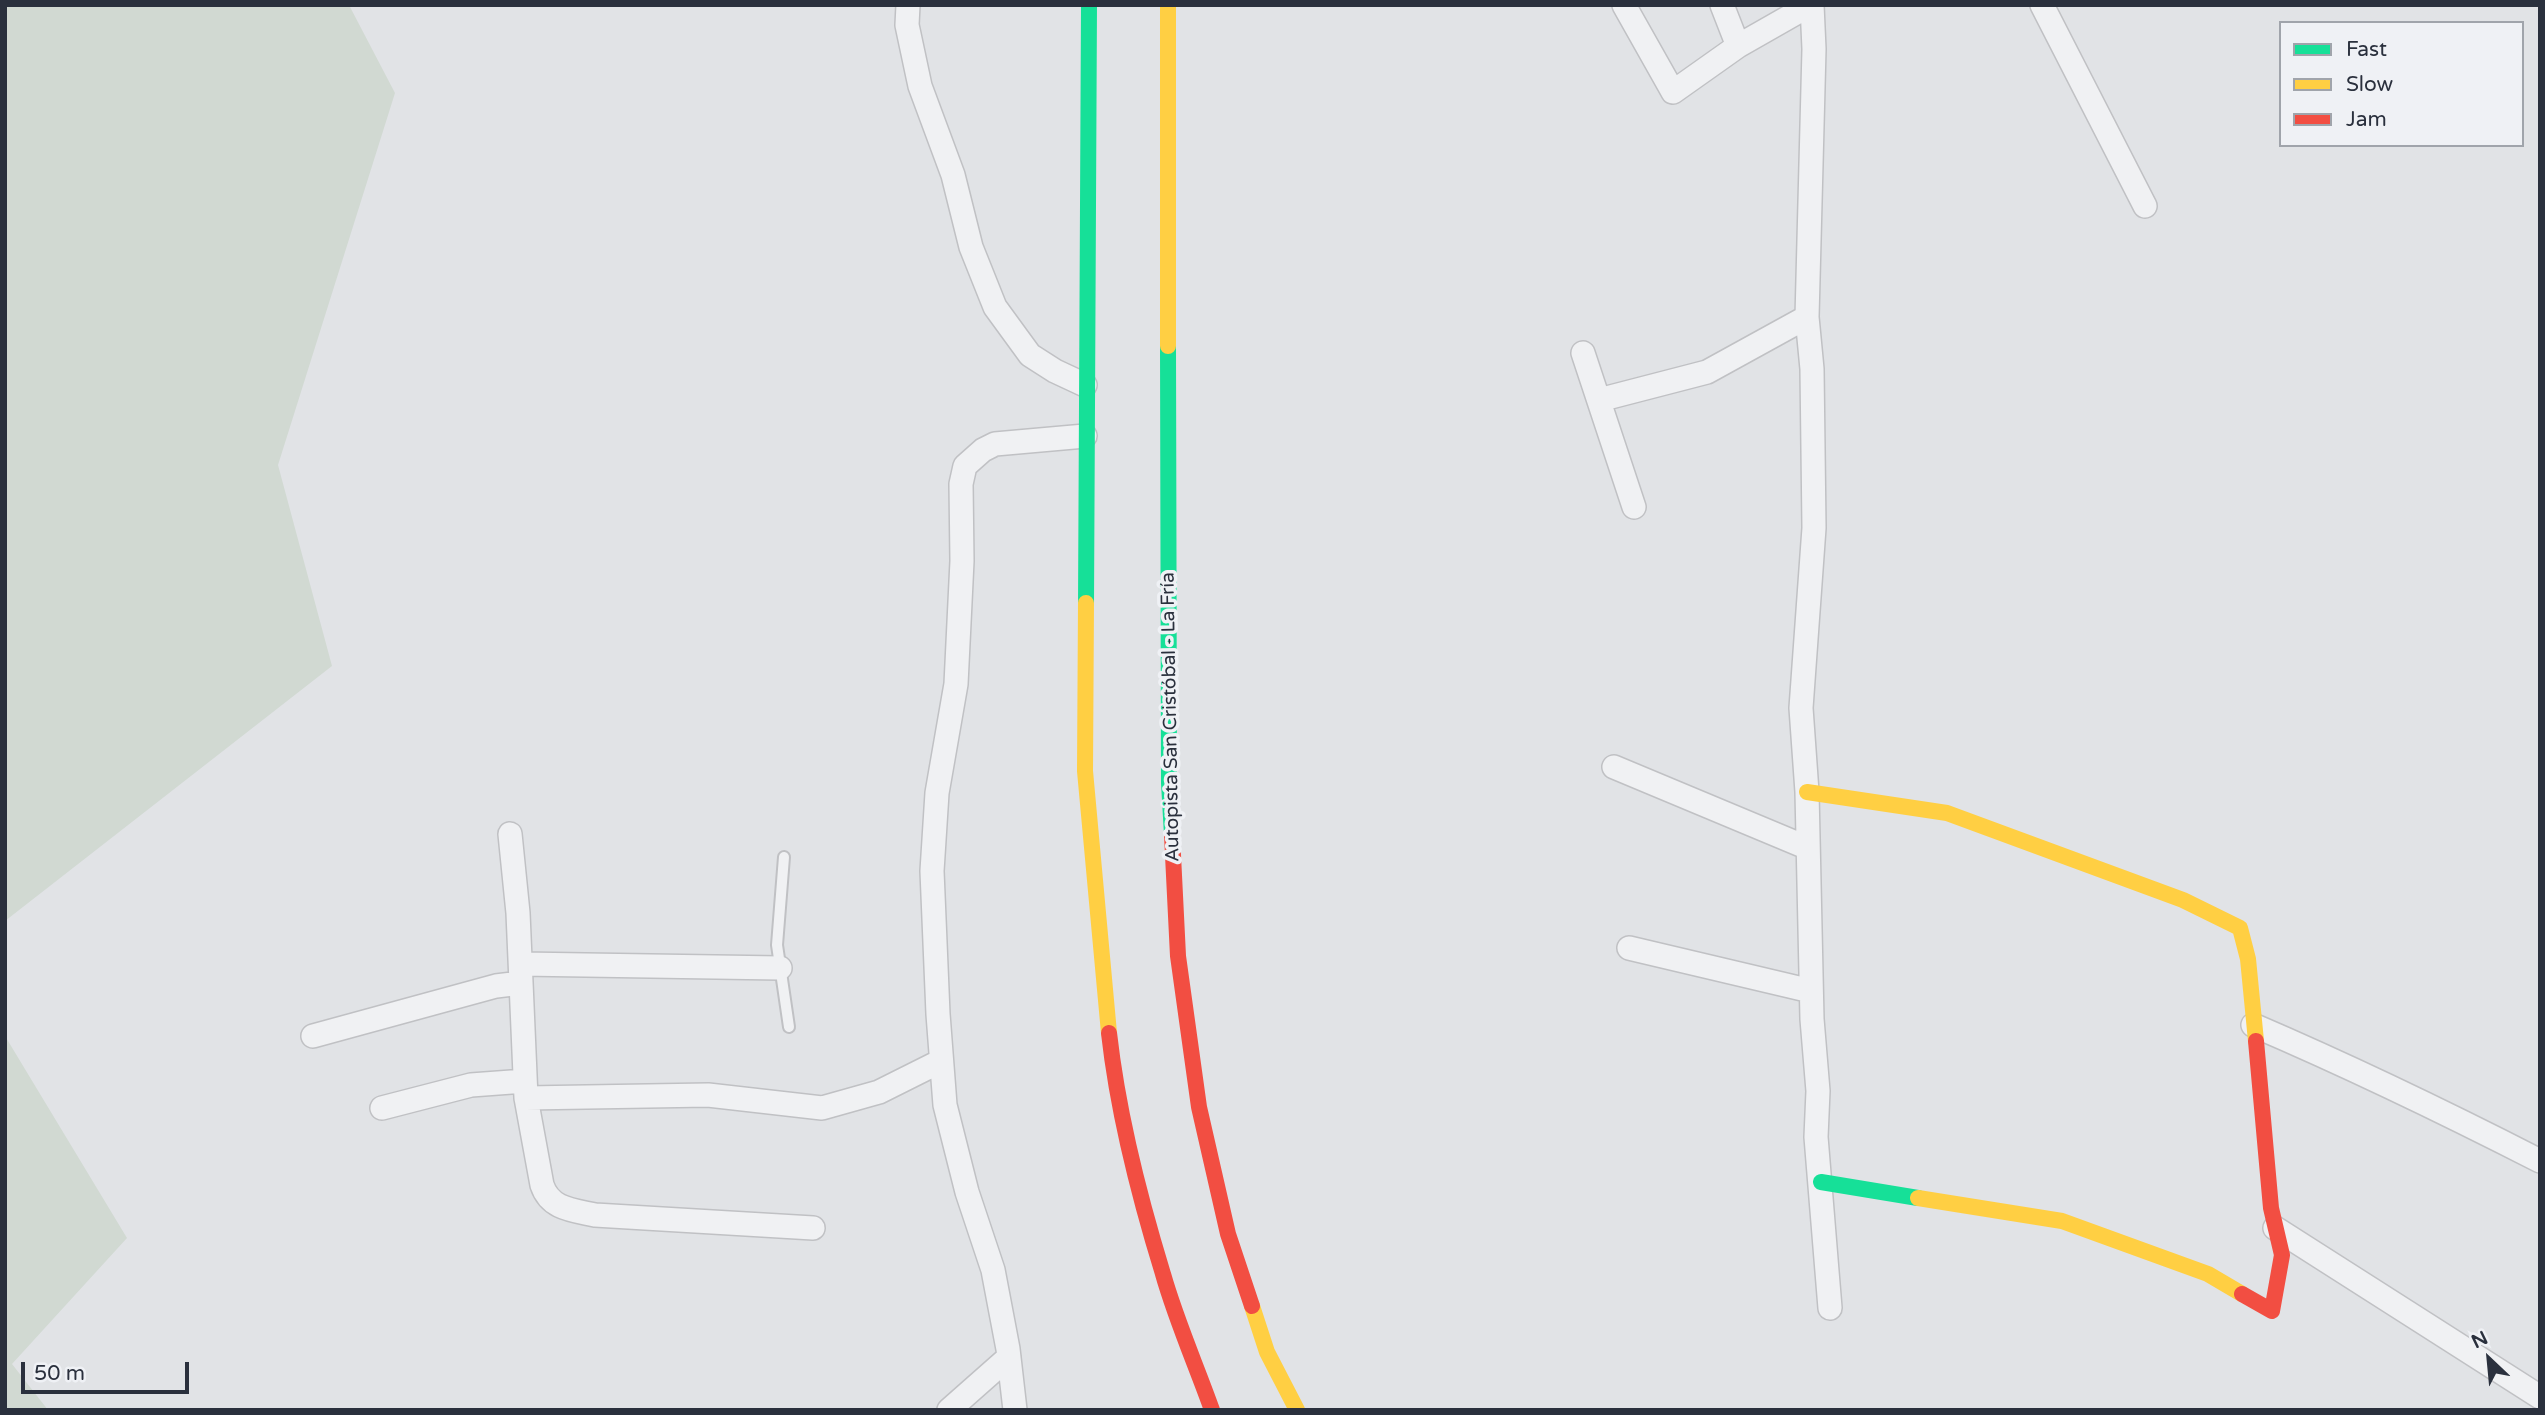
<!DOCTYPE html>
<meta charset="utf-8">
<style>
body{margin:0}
#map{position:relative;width:2545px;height:1415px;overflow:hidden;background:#e1e3e6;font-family:"Varela Round",sans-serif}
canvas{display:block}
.frame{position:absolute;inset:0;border:7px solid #2a303d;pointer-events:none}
.legend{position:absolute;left:2279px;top:21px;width:245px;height:126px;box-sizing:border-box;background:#eff1f5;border:2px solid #a0a4ab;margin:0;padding:9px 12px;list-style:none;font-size:21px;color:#2a303d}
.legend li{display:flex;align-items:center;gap:14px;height:35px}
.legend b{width:35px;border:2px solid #a0a4ab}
.north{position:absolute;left:2454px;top:1324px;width:70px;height:70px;-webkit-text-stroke:5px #eff1f5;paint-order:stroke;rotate:334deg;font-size:19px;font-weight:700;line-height:28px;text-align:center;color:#2a303d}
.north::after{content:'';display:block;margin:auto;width:24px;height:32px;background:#2a303d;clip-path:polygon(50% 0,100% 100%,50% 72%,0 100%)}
.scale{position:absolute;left:21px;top:1362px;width:168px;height:32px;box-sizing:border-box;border:4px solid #2a303d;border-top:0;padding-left:9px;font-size:21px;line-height:24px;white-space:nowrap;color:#2a303d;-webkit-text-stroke:5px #eff1f5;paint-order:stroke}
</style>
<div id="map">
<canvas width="2545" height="1415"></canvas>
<div class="frame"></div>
<ul class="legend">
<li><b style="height:9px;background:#16e098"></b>Fast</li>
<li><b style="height:9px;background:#ffcf43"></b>Slow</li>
<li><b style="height:9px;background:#f24e42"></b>Jam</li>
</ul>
<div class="north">N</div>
<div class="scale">50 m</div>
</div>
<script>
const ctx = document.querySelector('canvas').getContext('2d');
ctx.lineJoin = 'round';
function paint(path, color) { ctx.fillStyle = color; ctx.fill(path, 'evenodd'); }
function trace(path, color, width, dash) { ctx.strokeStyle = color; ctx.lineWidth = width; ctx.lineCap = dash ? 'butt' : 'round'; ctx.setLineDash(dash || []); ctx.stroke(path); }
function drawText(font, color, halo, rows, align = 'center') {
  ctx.font = font + ' "Varela Round",sans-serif'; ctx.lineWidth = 7; ctx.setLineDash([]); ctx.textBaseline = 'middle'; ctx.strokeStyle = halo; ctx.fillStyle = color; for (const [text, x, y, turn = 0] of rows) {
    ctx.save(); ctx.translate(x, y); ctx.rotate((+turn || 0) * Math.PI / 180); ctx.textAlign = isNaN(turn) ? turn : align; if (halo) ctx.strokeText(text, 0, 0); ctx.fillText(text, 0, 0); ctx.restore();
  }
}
paint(new Path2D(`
 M 5,5 L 349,5 L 395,93 L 278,465 L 332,666 L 5,921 Z
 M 5,1036 L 127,1238 L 12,1364 L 48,1410 L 5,1410 Z`), '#d1d9d2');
const lane = new Path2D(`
 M 784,857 L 777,945 L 789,1027`);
const street = new Path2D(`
 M 908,5 L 907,25 L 920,86 L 953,175 L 971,247 L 995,307 L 1030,355 L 1055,371 L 1085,385
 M 1624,5 L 1673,92 L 1738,46 L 1810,5
 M 1722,5 L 1738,46
 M 1812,5 L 1814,49 L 1807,317 L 1812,369 L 1814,528 L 1801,708 L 1807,792 L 1812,1019 L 1818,1091 L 1816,1137 L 1830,1308
 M 2042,5 L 2145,206
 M 1583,353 L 1634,507
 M 1599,400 L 1707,372 L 1807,317
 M 1614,767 L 1808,848
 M 510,834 L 518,913 L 526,1098 L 542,1185 C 550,1209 572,1210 595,1215 L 813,1228
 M 1629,948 L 1811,991
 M 521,964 L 780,968
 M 2253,1025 C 2351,1067 2446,1113 2540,1161
 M 313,1036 L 496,986 L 521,983
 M 526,1098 L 708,1095 L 822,1108 L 879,1092 L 941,1061
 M 382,1108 L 471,1085 L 525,1081
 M 2275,1228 L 2540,1397
 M 949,1410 L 1009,1357
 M 1015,1410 L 1008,1349 L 993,1270 L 967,1192 L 945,1105 L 938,1014 L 932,871 L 937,793 L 956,684 L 962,561 L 961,484 L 965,466 L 983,450 L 995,444 L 1085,436`);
trace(lane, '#c0c1c4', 14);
trace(street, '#c0c1c4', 26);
trace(lane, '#f0f1f3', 10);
trace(street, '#f0f1f3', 23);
trace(new Path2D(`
 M 1168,346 L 1169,783 L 1172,835
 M 1086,603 L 1089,5
 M 1821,1182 L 1918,1198`), '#16e098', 16);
trace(new Path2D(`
 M 1168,5 L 1168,346
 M 1086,603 L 1085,771 L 1109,1033
 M 1807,792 L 1947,813 L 2183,900 L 2240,928 L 2248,959 L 2256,1041
 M 1918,1198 L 2062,1221 L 2208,1274 L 2242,1294
 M 1252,1306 L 1267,1352 L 1297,1410`), '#ffcf43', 16);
trace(new Path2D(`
 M 1172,835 L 1178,956 L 1199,1107 L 1228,1234 L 1252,1306
 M 1109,1033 C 1118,1114 1139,1196 1163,1274 C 1176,1320 1196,1365 1212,1410
 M 2242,1294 L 2272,1311 L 2282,1255 L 2271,1208 L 2256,1041`), '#f24e42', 16);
drawText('19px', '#2a303d', '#eff1f5', [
 ["Autopista San Cristóbal - La Fría",1171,717,-91]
]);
</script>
